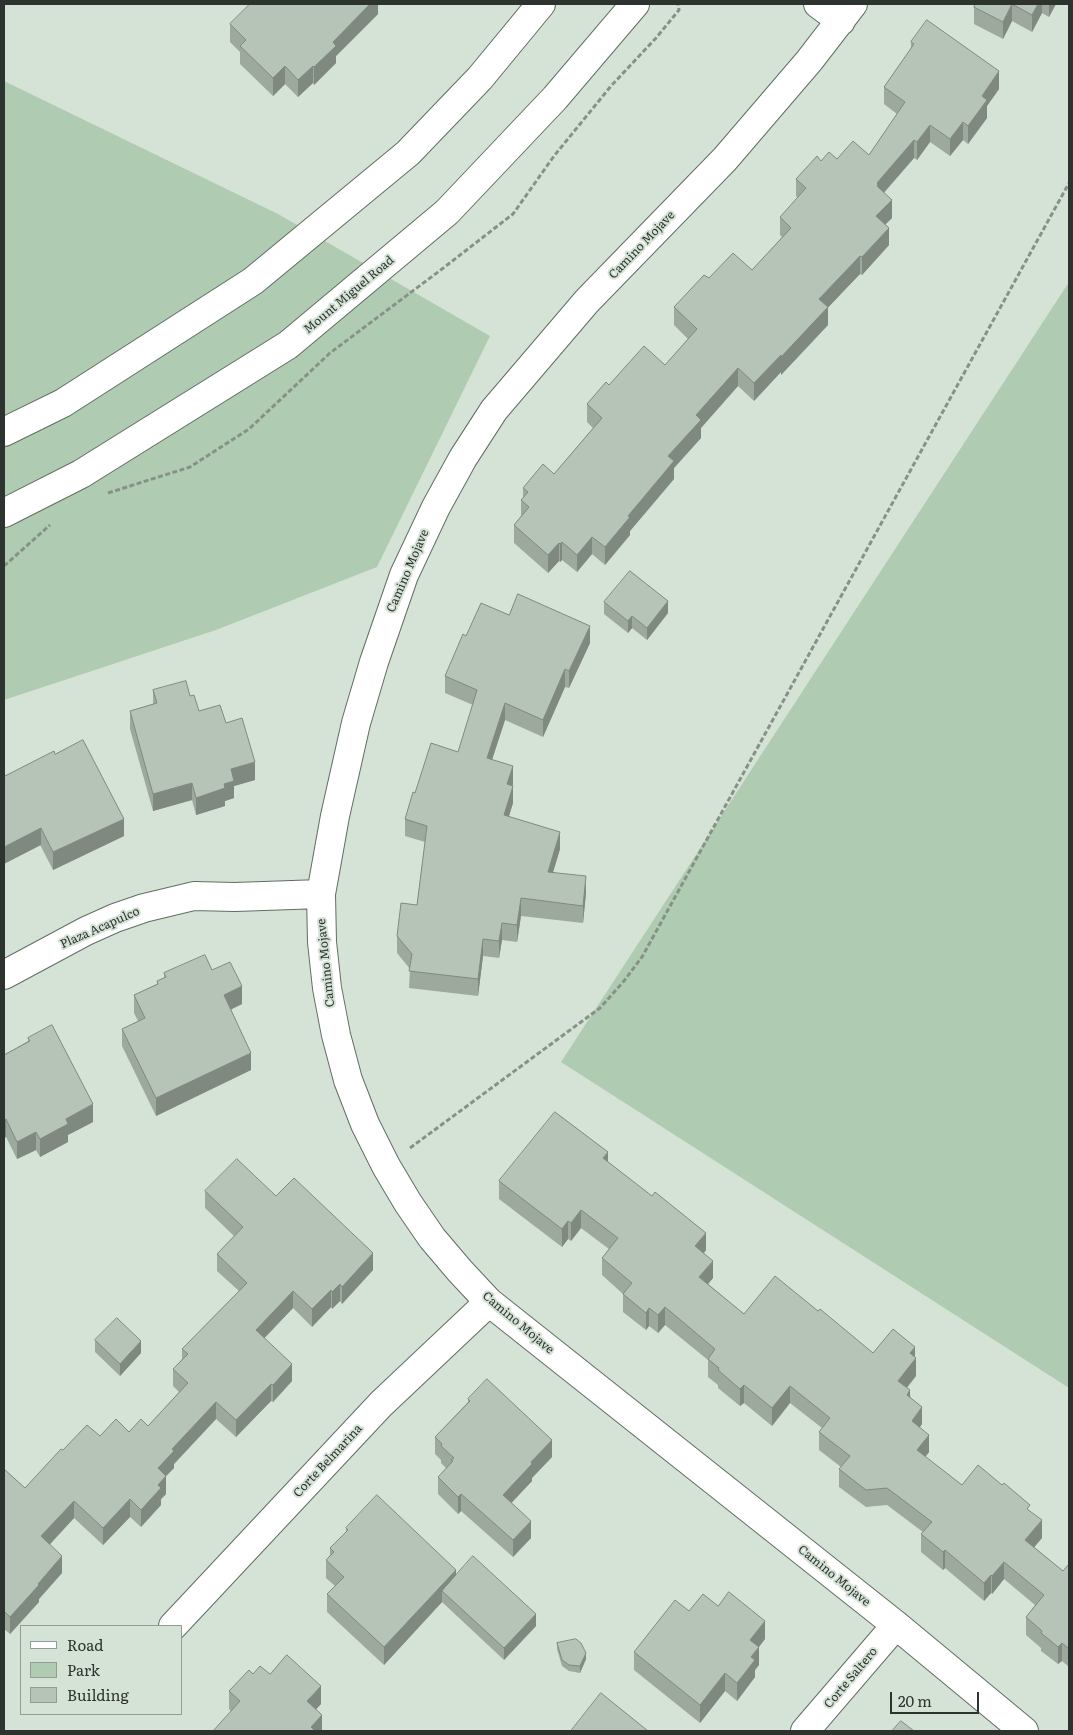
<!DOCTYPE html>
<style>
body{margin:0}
#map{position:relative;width:1073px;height:1735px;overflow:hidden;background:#d5e3d6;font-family:Literata,serif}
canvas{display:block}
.frame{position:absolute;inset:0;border:5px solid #2d332e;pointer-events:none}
.legend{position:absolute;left:20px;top:1625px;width:162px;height:90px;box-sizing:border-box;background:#d5e3d6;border:1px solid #929d93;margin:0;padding:6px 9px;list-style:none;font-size:15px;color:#2d332e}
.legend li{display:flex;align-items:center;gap:10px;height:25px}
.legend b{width:25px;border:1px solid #929d93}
.scale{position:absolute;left:890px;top:1692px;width:89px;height:22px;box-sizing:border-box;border:2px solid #2d332e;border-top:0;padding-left:6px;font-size:15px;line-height:18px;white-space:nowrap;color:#2d332e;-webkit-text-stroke:4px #d5e3d6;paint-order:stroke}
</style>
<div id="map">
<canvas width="1073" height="1735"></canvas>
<div class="frame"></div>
<ul class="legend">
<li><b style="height:6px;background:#fff"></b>Road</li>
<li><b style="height:14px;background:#afccb2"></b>Park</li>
<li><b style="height:14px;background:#b6c4b7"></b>Building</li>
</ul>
<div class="scale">20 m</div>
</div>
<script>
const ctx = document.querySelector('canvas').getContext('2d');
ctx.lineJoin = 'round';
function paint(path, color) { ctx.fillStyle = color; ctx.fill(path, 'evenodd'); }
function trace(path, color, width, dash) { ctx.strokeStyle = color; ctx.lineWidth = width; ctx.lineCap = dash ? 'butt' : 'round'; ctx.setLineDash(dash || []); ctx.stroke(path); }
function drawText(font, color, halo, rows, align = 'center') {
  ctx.font = font + ' Literata,serif'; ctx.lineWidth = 4; ctx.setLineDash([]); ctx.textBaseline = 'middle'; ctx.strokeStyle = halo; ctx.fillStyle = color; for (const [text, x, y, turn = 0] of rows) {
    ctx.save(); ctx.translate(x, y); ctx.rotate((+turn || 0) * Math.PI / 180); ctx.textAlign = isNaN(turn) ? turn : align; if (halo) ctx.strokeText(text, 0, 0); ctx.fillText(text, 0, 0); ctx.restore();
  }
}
paint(new Path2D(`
 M 4,81 L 278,214 L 490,336 L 377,567 L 216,630 L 4,700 Z
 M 1069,282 L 1069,1388 L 561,1062 Z`), '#afccb2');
const street = new Path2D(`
 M 818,4 L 841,21
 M 853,4 L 809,61 L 725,159 L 587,301 L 494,410 L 463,458 L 436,507 L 404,575 L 374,662 L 356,723 L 335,816 L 321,894 L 322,942 L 327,988 L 336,1035 L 348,1080 L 365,1124 L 386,1166 L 408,1203 L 432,1238 L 460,1271 L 489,1302 L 896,1625 L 1024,1731
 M 4,975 L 86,931 L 115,918 L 144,908 L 194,896 L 235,897 L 321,894
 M 173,1626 L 381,1404 L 489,1302
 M 805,1731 L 896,1625`);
const secondary = new Path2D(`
 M 4,432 L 63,403 L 253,281 L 408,153 L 480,78 L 541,4
 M 4,513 L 81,474 L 288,345 L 447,212 L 555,98 L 635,4`);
trace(street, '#616e62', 30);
trace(secondary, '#616e62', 30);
trace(new Path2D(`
 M 108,493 L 190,467 L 249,429 L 330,353 L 442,269 L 513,214 L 554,156 L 611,86 L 656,38 L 679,10 L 678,4
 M 4,566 L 50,525
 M 410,1148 L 600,1008 L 624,981 L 642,957 L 1069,183`), '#879188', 3, [5, 2.5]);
trace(street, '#fff', 28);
trace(secondary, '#fff', 28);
paint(new Path2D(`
 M 378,4 L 378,14 L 336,56 L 336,63 L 314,85 L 313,83 L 298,97 L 285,84 L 273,96 L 240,64 L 240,52 L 230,42 L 230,24 Z
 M 976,4 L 1056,4 L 1049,17 L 1042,13 L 1032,32 L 1012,21 L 1003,39 L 974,24 L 974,7 Z
 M 911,42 L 999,89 L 987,106 L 987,118 L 968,144 L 963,140 L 950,156 L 930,142 L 917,160 L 914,158 L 884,193 L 892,218 L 885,224 L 889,245 L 862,275 L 860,274 L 828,307 L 828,325 L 781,375 L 781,372 L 754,401 L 738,386 L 701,428 L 701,438 L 674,468 L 674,479 L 630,531 L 630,535 L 605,565 L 592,554 L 577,572 L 562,560 L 560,562 L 559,561 L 548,573 L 514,543 L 514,525 L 521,516 L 521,500 L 523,498 L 523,488 L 554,474 L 593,428 L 587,422 L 587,404 L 609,385 L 665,365 L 688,339 L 674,325 L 674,307 L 709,278 L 752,270 L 782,237 L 780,235 L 780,217 L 798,198 L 796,196 L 796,179 L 821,161 L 869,155 L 897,114 L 884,104 L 884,87 L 911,49 Z
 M 604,602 L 668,613 L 647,640 L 632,628 L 628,633 L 604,614 Z
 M 509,615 L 590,643 L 569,688 L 565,687 L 543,737 L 505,720 L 492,760 L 513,784 L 512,786 L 513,803 L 509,816 L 560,849 L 553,872 L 586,893 L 583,923 L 521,916 L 517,942 L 502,940 L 499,958 L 483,956 L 478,996 L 409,988 L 410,969 L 397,953 L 397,936 L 417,905 L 425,842 L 405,836 L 405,819 L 415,793 L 458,752 L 473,705 L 445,693 L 445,676 L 466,636 Z
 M 153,690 L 190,696 L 199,711 L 226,723 L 255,780 L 234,786 L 234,798 L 225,801 L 225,806 L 196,815 L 192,800 L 153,811 L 130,729 L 130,711 L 153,704 Z
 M 55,754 L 124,836 L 53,870 L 5,776 Z
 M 212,970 L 242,1004 L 231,1009 L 251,1070 L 156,1116 L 122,1046 L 122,1029 L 138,1021 L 134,1013 L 134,995 L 157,984 L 157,981 L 164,978 L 164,973 Z
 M 28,1038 L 93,1122 L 68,1135 L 68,1142 L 40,1157 L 36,1150 L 17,1159 L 6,1137 L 4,1138 L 4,1055 L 28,1041 Z
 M 608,1162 L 706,1250 L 704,1253 L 713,1278 L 708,1284 L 744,1314 L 818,1311 L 873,1353 L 915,1357 L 916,1376 L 907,1388 L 922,1424 L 920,1427 L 929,1452 L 925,1457 L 962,1485 L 1030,1511 L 1042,1538 L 1034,1547 L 1063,1571 L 1069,1564 L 1069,1667 L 1062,1661 L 1058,1664 L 1041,1651 L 1041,1648 L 1026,1635 L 1026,1617 L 1035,1605 L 1004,1579 L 992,1594 L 991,1593 L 984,1601 L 945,1568 L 943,1570 L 921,1552 L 921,1534 L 923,1532 L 887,1505 L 866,1507 L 839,1487 L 839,1469 L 841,1467 L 819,1450 L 819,1432 L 822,1428 L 790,1403 L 772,1426 L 744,1403 L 740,1406 L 718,1388 L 718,1385 L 708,1377 L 708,1360 L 665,1325 L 658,1333 L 649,1326 L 646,1330 L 623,1312 L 623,1294 L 602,1275 L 602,1258 L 609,1249 L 581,1228 L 571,1241 L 568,1239 L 562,1247 L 499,1199 L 499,1181 Z
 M 205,1191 L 276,1196 L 373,1270 L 342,1304 L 340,1301 L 332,1309 L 331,1307 L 312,1327 L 293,1308 L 264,1338 L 292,1381 L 273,1402 L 271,1401 L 236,1437 L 216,1419 L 174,1464 L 174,1468 L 166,1476 L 166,1494 L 161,1499 L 161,1505 L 141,1527 L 130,1517 L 103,1545 L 74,1518 L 50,1544 L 62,1573 L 39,1599 L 39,1602 L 10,1634 L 4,1629 L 4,1469 L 25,1488 L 63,1450 L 100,1436 L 129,1432 L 148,1426 L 179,1392 L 173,1386 L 173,1369 L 182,1359 L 182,1349 L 239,1291 L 217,1271 L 217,1254 L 234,1236 L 205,1208 Z
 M 95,1340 L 141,1353 L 120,1376 L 95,1352 Z
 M 468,1399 L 552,1457 L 532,1478 L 532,1481 L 511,1503 L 531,1538 L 513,1557 L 461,1511 L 458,1514 L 438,1494 L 438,1477 L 446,1468 L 441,1463 L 441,1460 L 435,1454 L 435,1437 L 468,1402 Z
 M 346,1528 L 456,1575 L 536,1626 L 504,1660 L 442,1602 L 384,1665 L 327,1612 L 327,1594 L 335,1586 L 326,1578 L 326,1560 L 330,1555 L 330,1548 L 346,1532 Z
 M 718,1606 L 765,1639 L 759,1647 L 759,1665 L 755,1670 L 755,1677 L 737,1701 L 725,1691 L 700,1723 L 634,1670 L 634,1652 L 689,1611 Z
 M 557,1643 L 586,1659 L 580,1673 L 569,1671 L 562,1666 L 557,1649 Z
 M 253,1674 L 270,1674 L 321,1704 L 316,1709 L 322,1731 L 231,1711 L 229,1709 L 229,1691 Z`), '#9da99d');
paint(new Path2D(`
 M 370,4 L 378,4 L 378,14 L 336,56 L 336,63 L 314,85 L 314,67 L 333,42 Z
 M 1012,4 L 1012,21 L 1003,39 L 1003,22 Z
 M 1038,4 L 1042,4 L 1042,13 L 1032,32 L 1032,15 Z
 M 1049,4 L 1056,4 L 1049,17 Z
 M 285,66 L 285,84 L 273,96 L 273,78 Z
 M 313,66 L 313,83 L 298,97 L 298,80 Z
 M 999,71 L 999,89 L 987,106 L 987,118 L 968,144 L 968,126 L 982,96 Z
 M 963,122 L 963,140 L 950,156 L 950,139 Z
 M 930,125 L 930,142 L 917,160 L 917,142 Z
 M 914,140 L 914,158 L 878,199 L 877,204 L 877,183 Z
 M 892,200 L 892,218 L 876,234 L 876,216 Z
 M 889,228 L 889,245 L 862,275 L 862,257 Z
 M 860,256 L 860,274 L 820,316 L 828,307 L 828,325 L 781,375 L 781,357 L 819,299 Z
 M 781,355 L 781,372 L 754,401 L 754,383 Z
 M 738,368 L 738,386 L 701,428 L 701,438 L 674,468 L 674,479 L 630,531 L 630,535 L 605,565 L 605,547 L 628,516 L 696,415 Z
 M 592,537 L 592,554 L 577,572 L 577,555 Z
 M 562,542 L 562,560 L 560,562 L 560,544 Z
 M 559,543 L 559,561 L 548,573 L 548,555 Z
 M 668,601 L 668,613 L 647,640 L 647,628 Z
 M 632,616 L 632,628 L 628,633 L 628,621 Z
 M 590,626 L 590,643 L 569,688 L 569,671 Z
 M 565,669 L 565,687 L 543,737 L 543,720 Z
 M 505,703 L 505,720 L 487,775 L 487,758 Z
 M 255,762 L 255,780 L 234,786 L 234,798 L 225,801 L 225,806 L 196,815 L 196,798 L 224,784 L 231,769 Z
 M 513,766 L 513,784 L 507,801 L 507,784 Z
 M 192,783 L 192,800 L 153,811 L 153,794 Z
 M 513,786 L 513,803 L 504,832 L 504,815 Z
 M 124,819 L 124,836 L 53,870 L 53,852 Z
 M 41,828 L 41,845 L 4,864 L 4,847 Z
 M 560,832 L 560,849 L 548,889 L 548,872 Z
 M 586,876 L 586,893 L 583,923 L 583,906 Z
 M 521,898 L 521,916 L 517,942 L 517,925 Z
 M 502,923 L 502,940 L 499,958 L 499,941 Z
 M 483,939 L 483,956 L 478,996 L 478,979 Z
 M 242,986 L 242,1004 L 224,1013 L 224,995 Z
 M 251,1053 L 251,1070 L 156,1116 L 156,1098 Z
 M 93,1104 L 93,1122 L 68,1135 L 68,1142 L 40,1157 L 40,1139 L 66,1119 Z
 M 6,1119 L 6,1137 L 4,1138 L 4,1120 Z
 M 36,1132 L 36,1150 L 17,1159 L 17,1142 Z
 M 608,1152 L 608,1170 L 603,1158 Z
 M 581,1210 L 581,1228 L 571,1241 L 571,1223 Z
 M 568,1221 L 568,1239 L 562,1247 L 562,1229 Z
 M 706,1233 L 706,1250 L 695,1264 L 695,1246 Z
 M 373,1253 L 373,1270 L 342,1304 L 342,1287 Z
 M 713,1261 L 713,1278 L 699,1295 L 699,1277 Z
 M 340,1284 L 340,1301 L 332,1309 L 332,1292 Z
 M 331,1290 L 331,1307 L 312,1327 L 312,1309 Z
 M 293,1291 L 293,1308 L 256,1347 L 256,1330 Z
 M 665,1307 L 665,1325 L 658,1333 L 658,1315 Z
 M 649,1308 L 649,1326 L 646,1330 L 646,1313 Z
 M 141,1341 L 141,1353 L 120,1376 L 120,1364 Z
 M 915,1347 L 915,1360 L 916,1358 L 916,1376 L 898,1398 L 898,1381 L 910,1353 Z
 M 292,1364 L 292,1381 L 273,1402 L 273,1385 Z
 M 271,1384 L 271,1401 L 236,1437 L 236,1420 Z
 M 744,1385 L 744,1403 L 740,1406 L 740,1389 Z
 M 790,1386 L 790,1403 L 772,1426 L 772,1408 Z
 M 910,1390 L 910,1408 L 907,1395 Z
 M 216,1402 L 216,1419 L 174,1464 L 174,1468 L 166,1476 L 166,1494 L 161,1499 L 161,1505 L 141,1527 L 141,1510 L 158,1468 L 172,1449 Z
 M 922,1407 L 922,1424 L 912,1438 L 912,1421 Z
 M 929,1435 L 929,1452 L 917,1468 L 917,1450 Z
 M 552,1440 L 552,1457 L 532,1478 L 532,1481 L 503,1512 L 503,1495 L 531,1462 Z
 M 461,1494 L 461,1511 L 458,1514 L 458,1497 Z
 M 130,1499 L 130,1517 L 103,1545 L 103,1528 Z
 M 74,1501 L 74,1518 L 41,1554 L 41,1536 Z
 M 1042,1520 L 1042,1538 L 1025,1558 L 1025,1540 Z
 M 531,1521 L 531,1538 L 513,1557 L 513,1540 Z
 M 945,1550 L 945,1568 L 943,1570 L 943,1552 Z
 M 62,1556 L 62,1573 L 39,1599 L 39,1602 L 10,1634 L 10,1617 Z
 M 1004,1562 L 1004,1579 L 992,1594 L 992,1576 Z
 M 456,1570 L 456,1587 L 442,1591 L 442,1602 L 384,1665 L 384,1647 Z
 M 991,1575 L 991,1593 L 984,1601 L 984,1583 Z
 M 536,1614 L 536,1626 L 504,1660 L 504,1648 Z
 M 765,1621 L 765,1639 L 750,1658 L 750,1640 Z
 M 1062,1643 L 1062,1661 L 1058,1664 L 1058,1647 Z
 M 759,1647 L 759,1665 L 755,1670 L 755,1677 L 737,1701 L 737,1683 L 751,1657 Z
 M 586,1653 L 586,1659 L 580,1673 L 580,1666 Z
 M 725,1673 L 725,1691 L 700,1723 L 700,1705 Z
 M 321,1686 L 321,1704 L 307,1719 L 307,1701 Z
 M 322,1715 L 322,1731 L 311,1731 L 311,1727 Z`), '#7f8980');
const building = new Path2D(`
 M 250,4 L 370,4 L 333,42 L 336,46 L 314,67 L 313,66 L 298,80 L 285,66 L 273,78 L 240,46 L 246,40 L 230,24 Z
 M 976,4 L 1038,4 L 1032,15 L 1012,4 L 1003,22 L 974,7 Z
 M 927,20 L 999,71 L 982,96 L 987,100 L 968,126 L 963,122 L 950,139 L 930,125 L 917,142 L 914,140 L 877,183 L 878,184 L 877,186 L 892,200 L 876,216 L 889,228 L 862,257 L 860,256 L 819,299 L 828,307 L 781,357 L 781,355 L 754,383 L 738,368 L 696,415 L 701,420 L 668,456 L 674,461 L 628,516 L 630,517 L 605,547 L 592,537 L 577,555 L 562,542 L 560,544 L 559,543 L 548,555 L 514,525 L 529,507 L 521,500 L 528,492 L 523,488 L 543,464 L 554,474 L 602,418 L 587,404 L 606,382 L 609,385 L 644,346 L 665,365 L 697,329 L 674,307 L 704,275 L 709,278 L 733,253 L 752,270 L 791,228 L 780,217 L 806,188 L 796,179 L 817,156 L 821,161 L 829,152 L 837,159 L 853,141 L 869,155 L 905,102 L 884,87 L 914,44 L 911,42 Z
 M 630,571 L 668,601 L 647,628 L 632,616 L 628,621 L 604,602 Z
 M 518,594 L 590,626 L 569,671 L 565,669 L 543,720 L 505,703 L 487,758 L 513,766 L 507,784 L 513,786 L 504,815 L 560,832 L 548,872 L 586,876 L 583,906 L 521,898 L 517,925 L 502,923 L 499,941 L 483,939 L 478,979 L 409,971 L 412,954 L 397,936 L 401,903 L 417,905 L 427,826 L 405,819 L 413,792 L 415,793 L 431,743 L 458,752 L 477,690 L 445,676 L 463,634 L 466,636 L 481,603 L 509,615 Z
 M 186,681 L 190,696 L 194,695 L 199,711 L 220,705 L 226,723 L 242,718 L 255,762 L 231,769 L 234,781 L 224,784 L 225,788 L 196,798 L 192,783 L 153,794 L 130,711 L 157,703 L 153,690 Z
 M 83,740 L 124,819 L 53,852 L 41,828 L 4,847 L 4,775 L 5,776 L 54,751 L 55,754 Z
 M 205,955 L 212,970 L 230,962 L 242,986 L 224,995 L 251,1053 L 156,1098 L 122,1029 L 145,1018 L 134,995 L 158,984 L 157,981 L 166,977 L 164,973 Z
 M 52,1025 L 93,1104 L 66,1119 L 68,1124 L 40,1139 L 36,1132 L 17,1142 L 6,1119 L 4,1120 L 4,1055 L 30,1041 L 28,1038 Z
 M 555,1112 L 608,1152 L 603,1158 L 652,1196 L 655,1192 L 706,1233 L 695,1246 L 713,1261 L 699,1277 L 744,1314 L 775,1276 L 818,1311 L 820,1309 L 873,1353 L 893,1329 L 915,1347 L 910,1353 L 916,1358 L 898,1381 L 910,1390 L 907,1395 L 922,1407 L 912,1421 L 929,1435 L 917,1450 L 962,1485 L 978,1465 L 1002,1485 L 1004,1483 L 1030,1505 L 1027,1509 L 1042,1520 L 1025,1540 L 1063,1571 L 1069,1564 L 1069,1649 L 1062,1643 L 1058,1647 L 1041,1633 L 1042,1631 L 1026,1617 L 1044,1595 L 1004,1562 L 992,1576 L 991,1575 L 984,1583 L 945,1550 L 943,1552 L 921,1534 L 932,1522 L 887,1488 L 866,1490 L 839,1469 L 850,1456 L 819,1432 L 830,1418 L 790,1386 L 772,1408 L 744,1385 L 740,1389 L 718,1370 L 719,1368 L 708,1359 L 715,1349 L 665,1307 L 658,1315 L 649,1308 L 646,1313 L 623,1294 L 632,1283 L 602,1258 L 618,1238 L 581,1210 L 571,1223 L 568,1221 L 562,1229 L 499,1181 Z
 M 237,1159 L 276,1196 L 294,1178 L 373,1253 L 342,1287 L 340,1284 L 332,1292 L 331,1290 L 312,1309 L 293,1291 L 256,1330 L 292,1364 L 273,1385 L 271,1384 L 236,1420 L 216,1402 L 172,1449 L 174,1451 L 158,1468 L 166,1476 L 158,1485 L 161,1488 L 141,1510 L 130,1499 L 103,1528 L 74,1501 L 41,1536 L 62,1556 L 38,1584 L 39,1585 L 10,1617 L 4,1611 L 4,1469 L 25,1488 L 61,1449 L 63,1450 L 87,1425 L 100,1436 L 116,1419 L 129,1432 L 141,1419 L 148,1426 L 188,1383 L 173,1369 L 188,1354 L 182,1349 L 247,1283 L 217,1254 L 243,1227 L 205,1191 Z
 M 117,1318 L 141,1341 L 120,1364 L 95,1340 Z
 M 487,1379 L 552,1440 L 531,1462 L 532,1464 L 503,1495 L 531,1521 L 513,1540 L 461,1494 L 458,1497 L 438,1477 L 453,1461 L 451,1460 L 454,1458 L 441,1446 L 442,1444 L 435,1437 L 470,1401 L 468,1399 Z
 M 377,1495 L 456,1570 L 384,1647 L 327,1594 L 344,1577 L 326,1560 L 334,1552 L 330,1548 L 348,1530 L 346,1528 Z
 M 473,1556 L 536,1614 L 504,1648 L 442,1591 Z
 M 729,1592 L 765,1621 L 750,1640 L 759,1647 L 751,1657 L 755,1660 L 737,1683 L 725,1673 L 700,1705 L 634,1652 L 675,1600 L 689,1611 L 703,1594 L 718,1606 Z
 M 576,1639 L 581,1643 L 586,1653 L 580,1666 L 569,1665 L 562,1660 L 557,1643 Z
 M 287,1655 L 321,1686 L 307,1701 L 322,1715 L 311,1727 L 315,1731 L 213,1731 L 240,1701 L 229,1691 L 249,1670 L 253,1674 L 260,1666 L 270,1674 Z
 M 601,1693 L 648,1731 L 571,1731 Z
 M 901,1721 L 914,1731 L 892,1731 Z`);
paint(building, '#b6c4b7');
trace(building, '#7f8980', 1);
drawText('12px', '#2d332e', '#d5e3d6', [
 ["Camino Mojave",642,245,-46],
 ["Mount Miguel Road",349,295,-40],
 ["Camino Mojave",408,571,-67],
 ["Plaza Acapulco",100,928,-24],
 ["Camino Mojave",326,963,-96],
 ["Camino Mojave",518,1323,40],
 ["Corte Belmarina",328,1461,-47],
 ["Camino Mojave",834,1576,39],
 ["Corte Saltero",851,1678,-50]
]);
</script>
